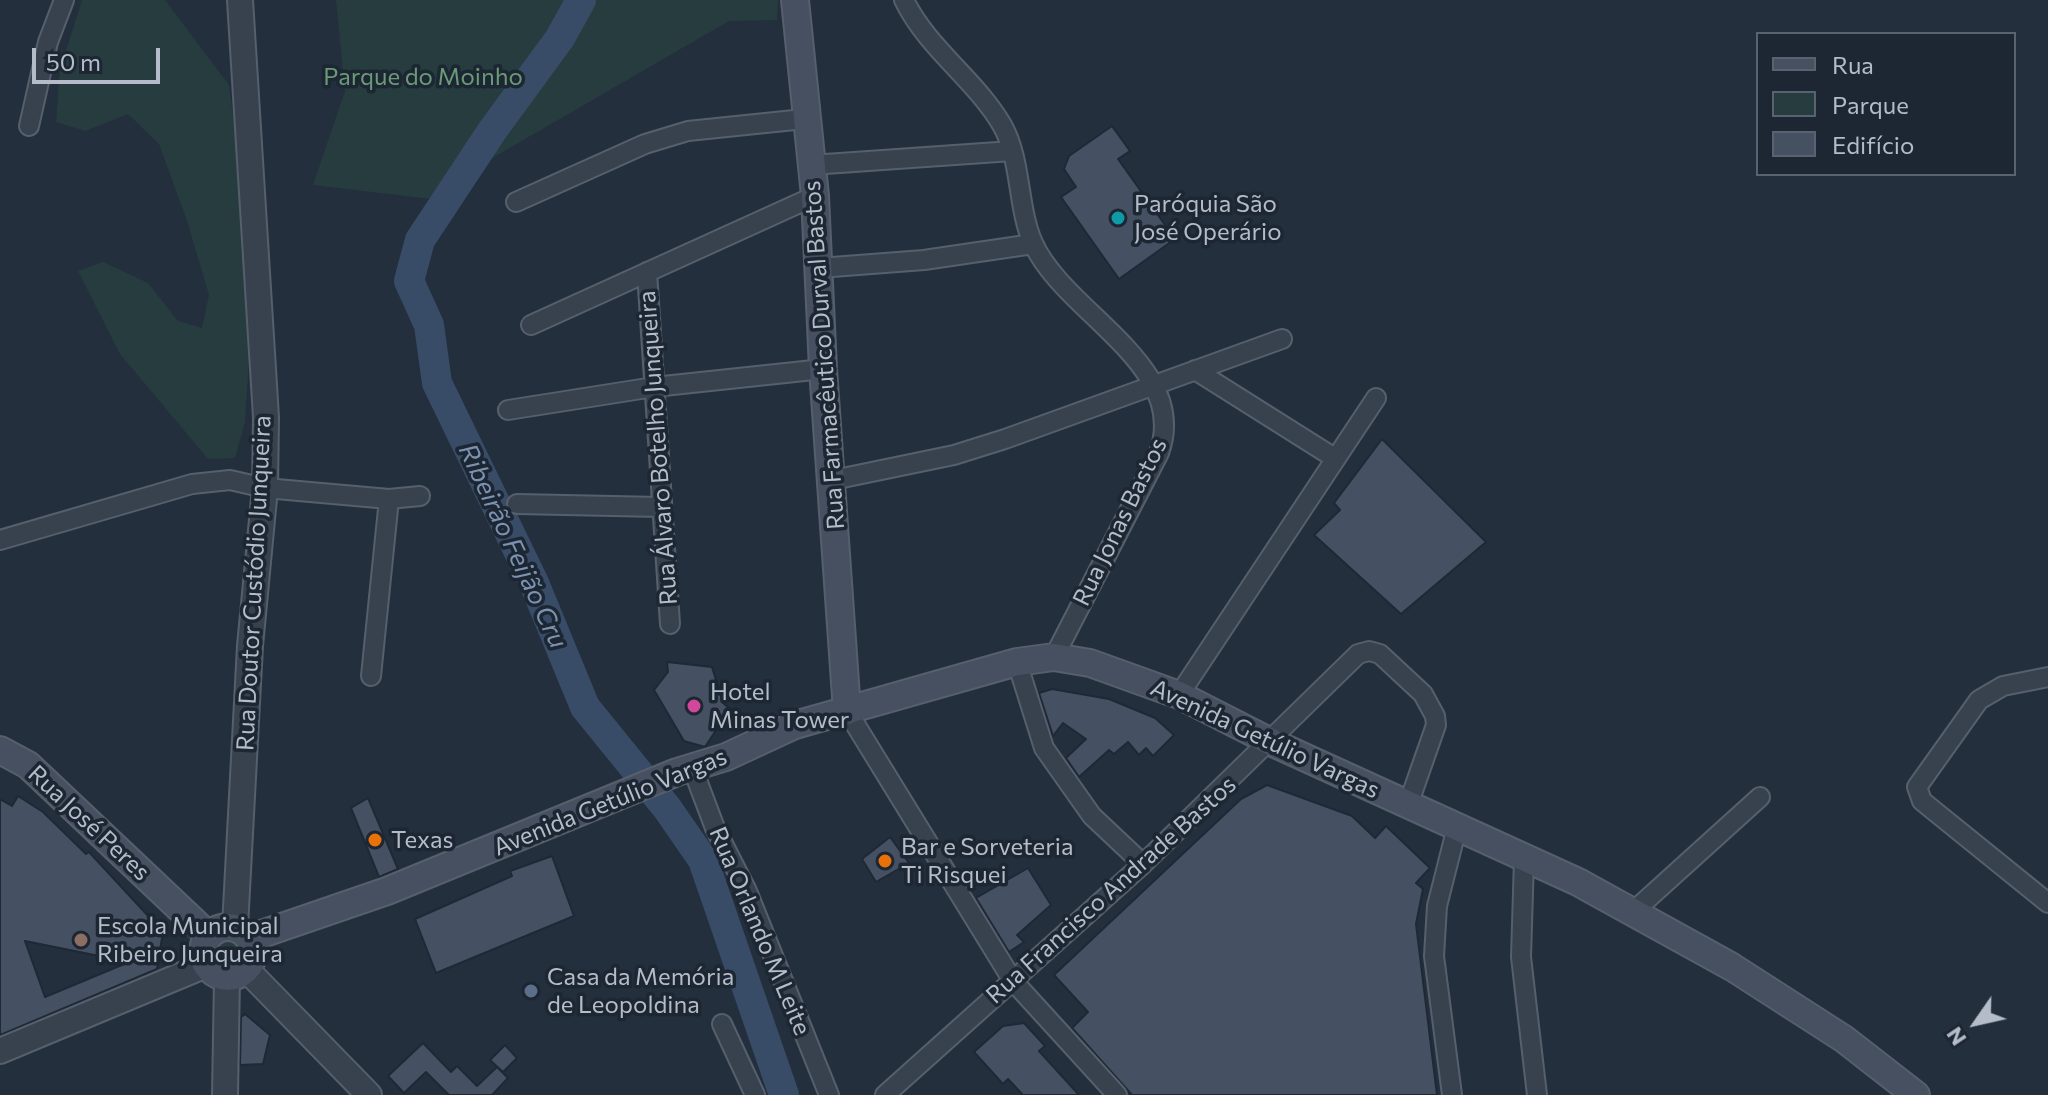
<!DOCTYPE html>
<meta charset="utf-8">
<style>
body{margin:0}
#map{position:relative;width:2048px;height:1095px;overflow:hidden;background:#242f3e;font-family:Commissioner,sans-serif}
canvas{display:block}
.legend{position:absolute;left:1756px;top:32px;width:260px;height:144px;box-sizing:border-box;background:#1d2633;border:2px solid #59626f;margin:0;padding:10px 14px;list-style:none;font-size:24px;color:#b4bcc9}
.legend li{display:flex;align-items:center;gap:16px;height:40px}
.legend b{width:40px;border:2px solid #59626f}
.north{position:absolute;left:1936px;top:983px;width:80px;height:80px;-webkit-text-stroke:6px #1d2633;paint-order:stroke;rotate:236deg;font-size:22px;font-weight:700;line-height:32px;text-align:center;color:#b4bcc9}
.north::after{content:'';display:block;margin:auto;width:28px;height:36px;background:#b4bcc9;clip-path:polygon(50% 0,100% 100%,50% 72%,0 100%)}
.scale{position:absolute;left:32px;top:48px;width:128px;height:36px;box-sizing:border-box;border:4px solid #b4bcc9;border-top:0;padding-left:10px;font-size:24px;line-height:28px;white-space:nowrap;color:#b4bcc9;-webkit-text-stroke:6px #1d2633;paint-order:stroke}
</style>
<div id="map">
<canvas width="2048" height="1095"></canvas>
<ul class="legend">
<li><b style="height:10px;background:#465061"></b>Rua</li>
<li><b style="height:22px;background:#263c3f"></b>Parque</li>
<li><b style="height:22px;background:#455162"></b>Edifício</li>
</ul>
<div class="north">N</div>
<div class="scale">50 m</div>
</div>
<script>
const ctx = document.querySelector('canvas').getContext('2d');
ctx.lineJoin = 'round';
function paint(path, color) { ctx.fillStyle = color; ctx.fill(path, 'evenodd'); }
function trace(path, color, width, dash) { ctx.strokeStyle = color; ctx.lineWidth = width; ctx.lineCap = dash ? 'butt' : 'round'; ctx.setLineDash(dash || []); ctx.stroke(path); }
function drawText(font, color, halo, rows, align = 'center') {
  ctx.font = font + ' Commissioner,sans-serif'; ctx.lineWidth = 7; ctx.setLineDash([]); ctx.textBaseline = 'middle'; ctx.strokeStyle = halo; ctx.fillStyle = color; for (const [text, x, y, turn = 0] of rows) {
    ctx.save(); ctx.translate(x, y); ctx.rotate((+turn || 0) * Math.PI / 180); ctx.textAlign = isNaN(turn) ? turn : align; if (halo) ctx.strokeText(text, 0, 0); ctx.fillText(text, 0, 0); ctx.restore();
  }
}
paint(new Path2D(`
 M 82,0 L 165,0 L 229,85 L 239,160 L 249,358 L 245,422 L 235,458 L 208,459 L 120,354 L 78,271 L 103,262 L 148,283 L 178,321 L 202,328 L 209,295 L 187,221 L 159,144 L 128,114 L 85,131 L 56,122 L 60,70 Z
 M 336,0 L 778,0 L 777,20 L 729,21 L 444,186 L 431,199 L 313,185 L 345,91 Z
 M219 951a11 11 0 1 1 22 0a11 11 0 1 1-22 0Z`), '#263c3f');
trace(new Path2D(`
 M 581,0 L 560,38 L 492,131 L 420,240 L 409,281 L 429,325 L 437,383 L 534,583 L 585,707 L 667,808 L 703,860 L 784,1095`), '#394c67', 30);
const building = new Path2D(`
 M 1112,126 L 1130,151 L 1118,159 L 1175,239 L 1119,279 L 1061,197 L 1076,187 L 1064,169 L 1069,156 Z
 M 1382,439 L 1486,542 L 1401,614 L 1314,535 L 1340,510 L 1334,503 Z
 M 667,662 L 712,667 L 723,703 L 730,709 L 705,747 L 684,741 L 654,690 L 668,672 Z
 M 1052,689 L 1109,699 L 1155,718 L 1174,735 L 1153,756 L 1146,748 L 1139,755 L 1128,742 L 1114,754 L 1109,750 L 1079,777 L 1066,758 L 1086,739 L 1063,723 L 1053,736 L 1039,693 Z
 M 1267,785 L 1352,816 L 1375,838 L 1386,826 L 1430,868 L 1416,883 L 1423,889 L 1416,924 L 1437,1095 L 1132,1095 L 1072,1028 L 1088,1012 L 1054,975 L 1241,799 Z
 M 18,796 L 43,812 L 86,854 L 89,852 L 163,932 L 157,969 L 0,1035 L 0,799 L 12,806 ZM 25,941 L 129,962 L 45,997 Z
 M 368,798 L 398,869 L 379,877 L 351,808 Z
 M 890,837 L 909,863 L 876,882 L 862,859 Z
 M 552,856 L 574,916 L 436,973 L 415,919 L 512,876 L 510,871 Z
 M 1028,868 L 1051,905 L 1017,935 L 1024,942 L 1009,952 L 976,898 Z
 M 245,1014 L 270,1035 L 263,1064 L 240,1065 L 241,1017 Z
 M 1024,1023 L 1045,1046 L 1039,1051 L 1079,1095 L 1023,1095 L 1008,1079 L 1003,1084 L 974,1052 L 1003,1026 Z
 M 423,1043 L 451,1072 L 457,1066 L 477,1086 L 497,1067 L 508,1078 L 492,1095 L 449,1095 L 426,1072 L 404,1093 L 388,1076 Z
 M 505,1045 L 517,1058 L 503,1072 L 490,1060 Z`);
paint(building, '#455162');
trace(building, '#1f2835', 2);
const minor = new Path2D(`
 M 904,0 C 928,49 975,79 1002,125 C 1022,160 1017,207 1033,243 C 1064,313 1191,365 1159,453 L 1054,657
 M 29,126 L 48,42 L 64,0
 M 811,165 L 1012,151
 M 516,202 L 645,144 L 688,131 L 804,119
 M 819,268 L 924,260 L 1033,244
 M 647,272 L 670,624
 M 531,325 L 815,196
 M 1195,370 L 1333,457
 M 508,410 L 654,387 L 823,369
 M 833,480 L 954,455 L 1005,439 L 1282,339
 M 517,504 L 660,507
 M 0,540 L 192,484 L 230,480 L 265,488 L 389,499 L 420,496
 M 1017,662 L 1044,748 L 1092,816 L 1143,864
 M 371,676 L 389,499
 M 2048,677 L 2003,686 L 1979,700 L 1917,787 L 1922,801 L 2048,903
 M 1179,695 L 1376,398
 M 847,711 L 1013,981 L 1117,1095
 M 692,767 L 715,828 L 747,891 L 829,1095
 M 1524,859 L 1521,957 L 1537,1095
 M 1634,911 L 1760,797
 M 722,1024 L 755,1095
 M 885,1095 L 1143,864 L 1358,654 L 1369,651 L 1380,654 L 1423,694 L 1435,716 L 1436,725 L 1408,805
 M 1452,1095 L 1434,956 L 1437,906 L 1457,827`);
const tertiary = new Path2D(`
 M 235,927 L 250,646 L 265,488 L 266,417 L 240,0
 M 247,970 L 369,1095
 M 0,1051 L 206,965
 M 225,1095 L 227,978`);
const secondary = new Path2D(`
 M 795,0 L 815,196 L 823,369 L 847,711
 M 0,750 L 28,765 L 209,936
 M203 952a25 25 0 1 1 50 0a25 25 0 1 1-50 0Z
 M 250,938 L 387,891 L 677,772 L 726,757 L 795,725 L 1017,662 L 1054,657 L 1090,663 L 1179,695 L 1271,742 L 1578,882 L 1732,967 L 1844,1039 L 1916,1095`);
trace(minor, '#565f6c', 22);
trace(tertiary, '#565f6c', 28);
trace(secondary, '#565f6c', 30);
trace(minor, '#38414e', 18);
trace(tertiary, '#38414e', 24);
trace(secondary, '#465061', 26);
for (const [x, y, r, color] of [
 [1118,218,8,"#0f9aa8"],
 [694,706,8,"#d1479c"],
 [375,840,8,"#e8710a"],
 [885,861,8,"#e8710a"],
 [81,940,8,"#8d6e63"],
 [531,991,8,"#5c6f8a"]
]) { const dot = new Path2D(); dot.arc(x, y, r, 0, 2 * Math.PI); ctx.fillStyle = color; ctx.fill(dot); trace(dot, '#1d2633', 3); }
drawText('24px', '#6b9a76', '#1d2633', [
 ["Parque do Moinho",423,77]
]);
drawText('24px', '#b4bcc9', '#1d2633', [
 ["Paróquia São",1134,204],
 ["José Operário",1134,232],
 ["Hotel",710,692],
 ["Minas Tower",710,720],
 ["Texas",391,840],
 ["Bar e Sorveteria",901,847],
 ["Ti Risquei",901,875],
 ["Escola Municipal",97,926],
 ["Ribeiro Junqueira",97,954],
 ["Casa da Memória",547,977],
 ["de Leopoldina",547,1005]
], 'left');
drawText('24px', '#b4bcc9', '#1d2633', [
 ["Rua Farmacêutico Durval Bastos",824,355,-94],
 ["Rua Álvaro Botelho Junqueira",658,448,-94],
 ["Rua Jonas Bastos",1120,522,-64],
 ["Rua Doutor Custódio Junqueira",254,583,-87],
 ["Avenida Getúlio Vargas",1265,739,25],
 ["Avenida Getúlio Vargas",610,802,-22],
 ["Rua José Peres",89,823,43],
 ["Rua Francisco Andrade Bastos",1111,890,-42],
 ["Rua Orlando M Leite",760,931,67]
]);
drawText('italic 26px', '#7c92b1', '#1d2633', [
 ["Ribeirão Feijão Cru",513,546,65]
]);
</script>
